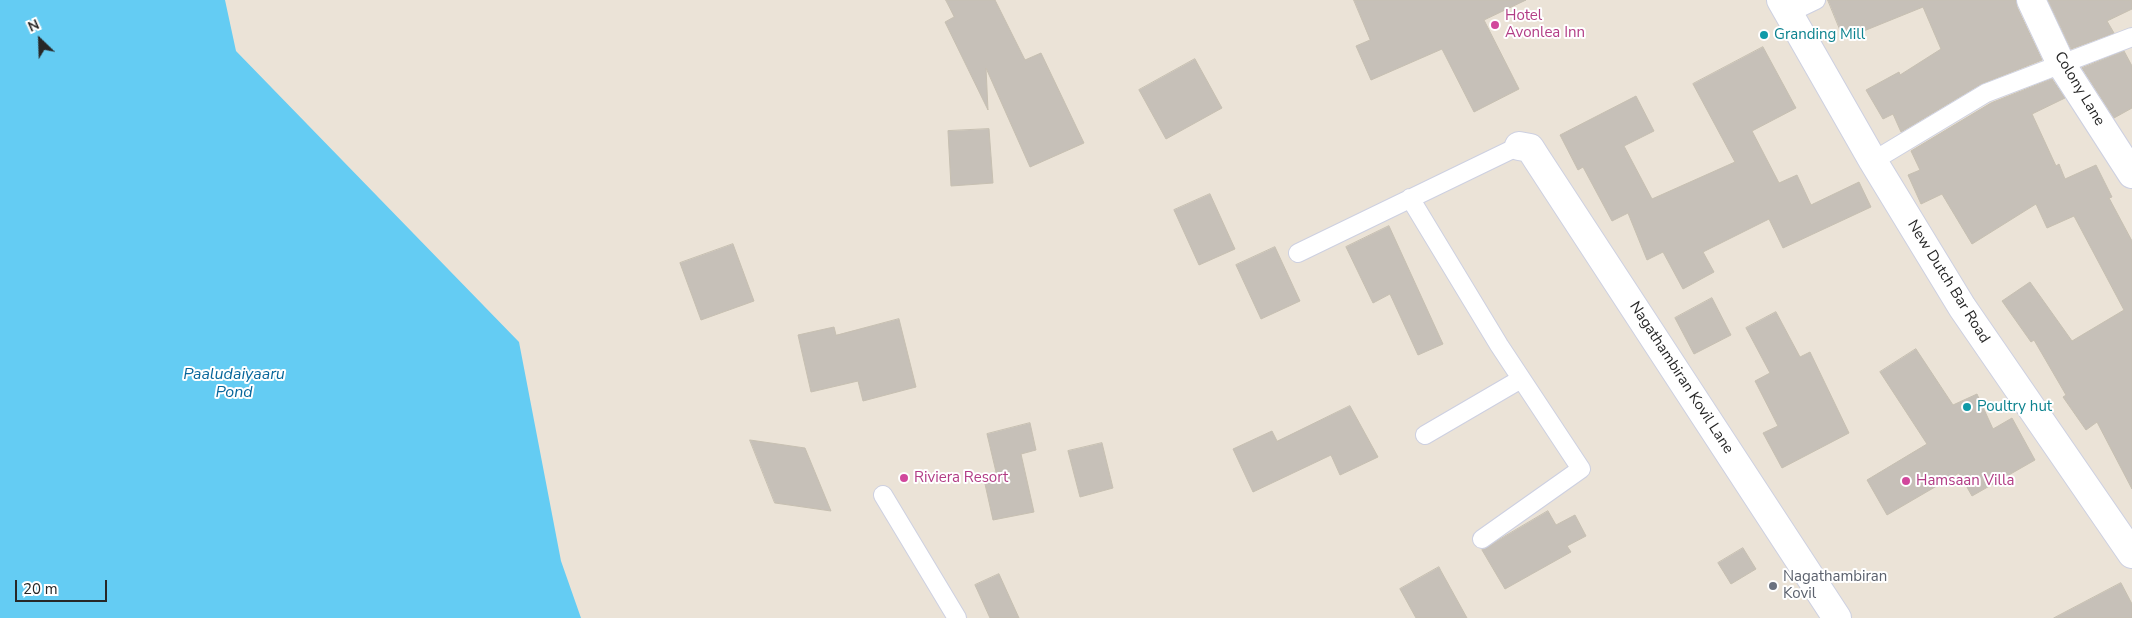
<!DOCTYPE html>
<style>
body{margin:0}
#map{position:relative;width:2132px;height:618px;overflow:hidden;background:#ebe3d7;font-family:"Nunito Sans",sans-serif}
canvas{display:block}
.north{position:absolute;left:15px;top:15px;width:50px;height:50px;-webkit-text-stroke:4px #fff;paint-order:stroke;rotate:336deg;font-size:14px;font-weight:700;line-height:20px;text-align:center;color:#272727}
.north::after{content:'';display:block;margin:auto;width:18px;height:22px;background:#272727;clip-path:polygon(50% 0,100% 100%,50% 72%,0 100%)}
.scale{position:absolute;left:15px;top:580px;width:92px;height:22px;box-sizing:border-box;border:2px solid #272727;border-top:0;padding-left:6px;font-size:15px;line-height:18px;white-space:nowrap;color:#272727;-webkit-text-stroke:4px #fff;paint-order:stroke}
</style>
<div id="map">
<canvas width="2132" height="618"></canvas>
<div class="north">N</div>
<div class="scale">20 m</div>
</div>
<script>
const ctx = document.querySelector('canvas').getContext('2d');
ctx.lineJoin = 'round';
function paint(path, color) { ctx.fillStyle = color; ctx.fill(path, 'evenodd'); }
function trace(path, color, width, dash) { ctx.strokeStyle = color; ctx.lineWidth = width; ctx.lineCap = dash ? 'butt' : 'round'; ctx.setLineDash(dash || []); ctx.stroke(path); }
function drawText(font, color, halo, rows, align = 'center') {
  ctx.font = font + ' "Nunito Sans",sans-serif'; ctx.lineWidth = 4; ctx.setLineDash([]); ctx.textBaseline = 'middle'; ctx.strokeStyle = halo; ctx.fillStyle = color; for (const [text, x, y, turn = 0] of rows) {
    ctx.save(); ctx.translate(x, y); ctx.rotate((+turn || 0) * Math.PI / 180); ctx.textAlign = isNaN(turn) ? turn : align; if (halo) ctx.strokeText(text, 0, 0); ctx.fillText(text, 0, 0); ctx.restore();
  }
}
paint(new Path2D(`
 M 0,0 L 225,0 L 236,51 L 519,342 L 561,561 L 581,618 L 0,618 Z`), '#64ccf3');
const building = new Path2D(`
 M 946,0 L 995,0 L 1025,60 L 1041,53 L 1084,143 L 1030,167 L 986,68 L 988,110 L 945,22 L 954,17 Z
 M 1354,0 L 1526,0 L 1484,20 L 1519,89 L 1474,112 L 1442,49 L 1371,80 L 1356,46 L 1370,40 Z
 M 1828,0 L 2016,0 L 2017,7 L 2042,60 L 1981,84 L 1901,132 L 1893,114 L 1883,119 L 1866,90 L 1899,72 L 1900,75 L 1941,49 L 1923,7 L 1844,39 Z
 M 2048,0 L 2132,0 L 2132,9 L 2107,21 L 2114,33 L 2071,49 Z
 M 1763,47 L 1796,108 L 1752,131 L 1779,183 L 1797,175 L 1811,205 L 1859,182 L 1871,207 L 1783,248 L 1769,219 L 1703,252 L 1714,272 L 1683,289 L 1663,252 L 1647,260 L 1628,213 L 1612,221 L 1583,167 L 1578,170 L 1560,135 L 1636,96 L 1654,131 L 1624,146 L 1652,199 L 1735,162 L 1693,84 Z
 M 2124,51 L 2132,66 L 2132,108 L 2114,118 L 2082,68 Z
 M 1195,59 L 1222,108 L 1166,139 L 1139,90 Z
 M 2052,79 L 2065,98 L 2032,114 L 2056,166 L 2059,164 L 2065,179 L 2096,165 L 2112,197 L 2109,198 L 2132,241 L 2132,489 L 2097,422 L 2086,430 L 2063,397 L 2066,395 L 2034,340 L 2031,342 L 2002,301 L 2030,282 L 2072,341 L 2124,310 L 2074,216 L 2047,228 L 2036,204 L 1972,244 L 1942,194 L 1921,204 L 1908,175 L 1920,170 L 1911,151 L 1991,103 Z
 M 989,129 L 993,183 L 951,186 L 948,131 Z
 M 1210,194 L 1235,249 L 1199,265 L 1174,210 Z
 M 1389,226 L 1443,344 L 1418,355 L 1390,294 L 1373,303 L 1346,247 Z
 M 733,244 L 754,301 L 701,320 L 680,263 Z
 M 1275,247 L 1300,301 L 1261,319 L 1236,265 Z
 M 1712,298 L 1731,335 L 1694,354 L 1675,318 Z
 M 1776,312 L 1800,357 L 1810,352 L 1849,433 L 1782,468 L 1763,433 L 1778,426 L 1755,381 L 1770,373 L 1746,328 Z
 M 899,319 L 916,387 L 863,401 L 858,381 L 811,392 L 798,335 L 834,327 L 836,335 Z
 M 1916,349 L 1953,405 L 1977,394 L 1993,429 L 2012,418 L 2035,460 L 1972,496 L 1959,473 L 1887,515 L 1867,480 L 1927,444 L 1880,372 Z
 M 1350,406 L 1378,457 L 1340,475 L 1331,455 L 1253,492 L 1233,449 L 1272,431 L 1277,441 Z
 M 1030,423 L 1036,450 L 1021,454 L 1034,512 L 993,520 L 983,475 L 996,472 L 987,434 Z
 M 750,440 L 805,448 L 831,511 L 775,503 Z
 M 1102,443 L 1113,488 L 1080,497 L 1068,451 Z
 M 1548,511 L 1556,525 L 1575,515 L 1586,536 L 1567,546 L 1571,552 L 1505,589 L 1482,550 Z
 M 1743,548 L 1756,569 L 1731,584 L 1718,563 Z
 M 1439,567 L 1441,571 L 1467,618 L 1416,618 L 1400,589 Z
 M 999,574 L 1019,618 L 990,618 L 975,585 Z
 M 2121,583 L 2132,604 L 2132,618 L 2054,618 Z`);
paint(building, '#c6c0b8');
trace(building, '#c6bfb1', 1);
const lane = new Path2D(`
 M 1789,13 L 1816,0
 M 1873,161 L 1986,93 L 2132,37
 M 1410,198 L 1499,345 L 1581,469 L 1482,539
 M 1298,253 L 1519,146
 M 1425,435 L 1521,379
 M 883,495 L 957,618`);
const street = new Path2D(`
 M 1781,0 L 1873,161 L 1962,307 L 2132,554
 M 2031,0 L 2061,64 L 2132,174
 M 1519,146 L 1530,148 L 1537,159 L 1837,618`);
trace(lane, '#cdd0e1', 20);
trace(street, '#cdd0e1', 30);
trace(lane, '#fff', 18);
trace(street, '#fff', 28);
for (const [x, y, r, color] of [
 [1495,25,5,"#d1479c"],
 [1764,35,5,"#0f9aa8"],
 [1967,407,5,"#0f9aa8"],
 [904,478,5,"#d1479c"],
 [1906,481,5,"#d1479c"],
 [1773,586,5,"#6b7280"]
]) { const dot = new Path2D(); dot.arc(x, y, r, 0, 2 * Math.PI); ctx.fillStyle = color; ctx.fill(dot); trace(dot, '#fff', 2); }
drawText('15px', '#b23c85', '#fff', [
 ["Hotel",1505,16],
 ["Avonlea Inn",1505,33],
 ["Riviera Resort",914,478],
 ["Hamsaan Villa",1916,481]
], 'left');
drawText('15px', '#0d838f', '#fff', [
 ["Granding Mill",1774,35],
 ["Poultry hut",1977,407]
], 'left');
drawText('15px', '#272727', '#fff', [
 ["Colony Lane",2079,89,59],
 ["New Dutch Bar Road",1948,282,58],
 ["Nagathambiran Kovil Lane",1681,378,57]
]);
drawText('15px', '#5b616d', '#fff', [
 ["Nagathambiran",1783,577],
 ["Kovil",1783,594]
], 'left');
drawText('italic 16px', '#07669b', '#fff', [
 ["Paaludaiyaaru",234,375],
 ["Pond",234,393]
]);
</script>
